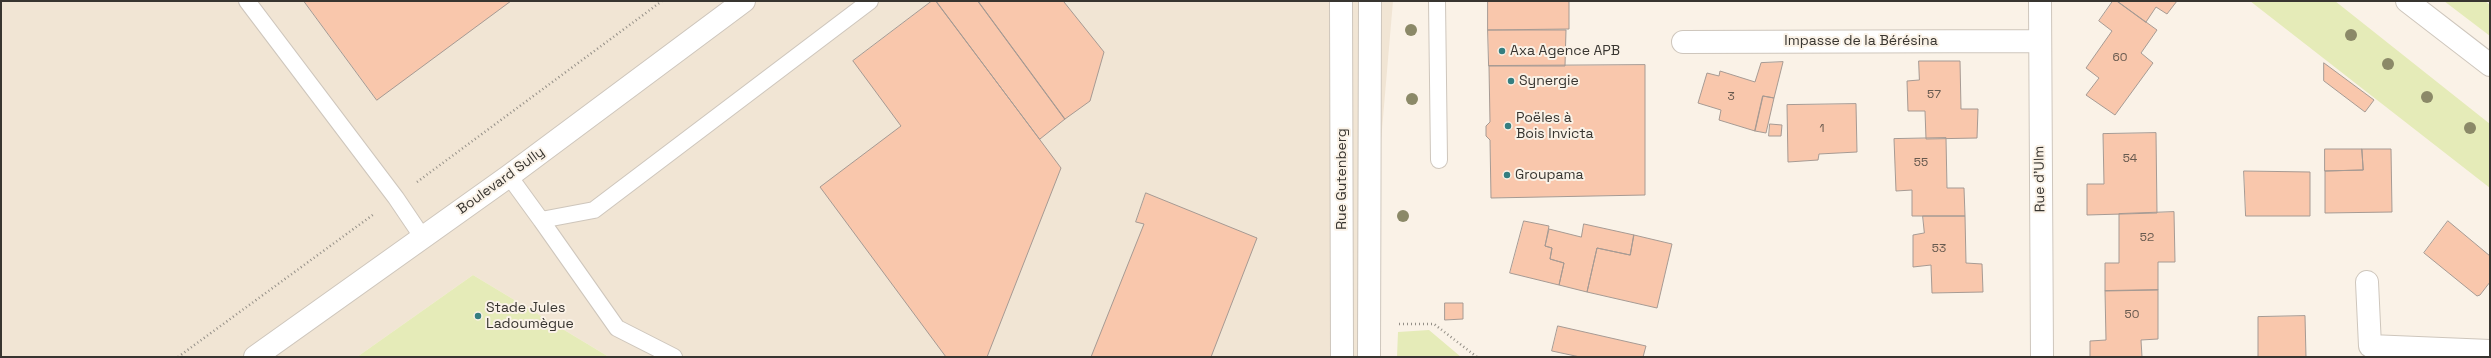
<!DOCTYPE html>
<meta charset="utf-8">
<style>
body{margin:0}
#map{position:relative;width:2491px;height:358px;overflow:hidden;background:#faf2e7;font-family:"Space Grotesk",sans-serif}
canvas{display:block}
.frame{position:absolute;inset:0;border:2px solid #383530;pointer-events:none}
</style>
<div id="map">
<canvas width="2491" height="358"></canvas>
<div class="frame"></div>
</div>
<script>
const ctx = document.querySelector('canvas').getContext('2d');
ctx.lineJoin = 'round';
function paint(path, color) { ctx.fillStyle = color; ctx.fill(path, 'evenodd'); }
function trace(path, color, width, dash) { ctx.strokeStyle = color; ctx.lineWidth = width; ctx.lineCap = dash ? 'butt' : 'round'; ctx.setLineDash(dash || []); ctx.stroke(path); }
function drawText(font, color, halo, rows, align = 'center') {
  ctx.font = font + ' "Space Grotesk",sans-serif'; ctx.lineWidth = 4; ctx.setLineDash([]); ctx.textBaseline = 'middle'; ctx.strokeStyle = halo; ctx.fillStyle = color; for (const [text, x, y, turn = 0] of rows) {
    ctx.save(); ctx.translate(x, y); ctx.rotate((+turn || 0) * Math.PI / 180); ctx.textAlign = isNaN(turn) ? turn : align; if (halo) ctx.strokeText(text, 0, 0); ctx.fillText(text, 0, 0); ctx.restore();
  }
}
paint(new Path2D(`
 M 1,1 L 1393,1 L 1375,211 L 1359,357 L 609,357 L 473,275 L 357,357 L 1,357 Z`), '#f1e5d4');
paint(new Path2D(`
 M 2250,1 L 2335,1 L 2490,124 L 2490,188 Z
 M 2444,1 L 2485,1 L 2490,5 L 2490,36 Z
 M 473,275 L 609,357 L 357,357 Z
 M 1429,330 L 1461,357 L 1397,357 L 1398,332 Z`), '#e5ebb8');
const building = new Path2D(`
 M 304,1 L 511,1 L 377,100 Z
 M 932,1 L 936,1 L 1061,168 L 987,357 L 946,357 L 820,187 L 901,126 L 853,61 Z
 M 936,1 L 978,1 L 1065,119 L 1040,139 Z
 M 978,1 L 1066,1 L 1064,2 L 1104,52 L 1090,101 L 1065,119 Z
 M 1488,1 L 1569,1 L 1569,29 L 1488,30 Z
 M 2113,1 L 2117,1 L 2157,30 L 2141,53 L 2153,63 L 2115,115 L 2086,95 L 2099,78 L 2086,68 L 2112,31 L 2099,21 Z
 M 2117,1 L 2177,1 L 2167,14 L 2156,7 L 2146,22 Z
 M 1488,30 L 1566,30 L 1565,66 L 1489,66 Z
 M 1919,61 L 1960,61 L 1961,109 L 1978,109 L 1977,138 L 1926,139 L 1925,111 L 1908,111 L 1907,81 L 1919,80 Z
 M 1783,62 L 1774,98 L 1763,96 L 1755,131 L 1719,120 L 1721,110 L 1698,103 L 1707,73 L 1719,76 L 1720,71 L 1755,82 L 1761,63 Z
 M 2324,63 L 2374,100 L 2365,112 L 2324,81 Z
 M 1645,65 L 1645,195 L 1491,198 L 1490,140 L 1486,136 L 1486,126 L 1490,122 L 1489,66 Z
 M 1763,96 L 1774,98 L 1766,133 L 1755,131 Z
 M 1856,104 L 1857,152 L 1819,154 L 1818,160 L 1788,162 L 1787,105 Z
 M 1770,124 L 1782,125 L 1781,136 L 1769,136 Z
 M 2156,133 L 2157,213 L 2087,215 L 2087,184 L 2104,184 L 2103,134 Z
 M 1946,138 L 1947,188 L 1964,188 L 1965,216 L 1912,216 L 1912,190 L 1896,191 L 1894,139 Z
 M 2325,149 L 2362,149 L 2363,170 L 2325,171 Z
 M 2362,149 L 2391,149 L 2392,212 L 2325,213 L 2325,171 L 2363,170 Z
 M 2244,171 L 2310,172 L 2310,216 L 2246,216 Z
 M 1146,193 L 1257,238 L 1211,357 L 1091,357 L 1144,224 L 1136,222 Z
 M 2174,212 L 2175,262 L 2158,262 L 2158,290 L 2105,291 L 2105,263 L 2119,263 L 2119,214 Z
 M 1923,216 L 1965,216 L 1966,263 L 1982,264 L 1983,292 L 1932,293 L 1931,265 L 1913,267 L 1913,235 L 1924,233 Z
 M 1524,221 L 1549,226 L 1545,246 L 1552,248 L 1550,259 L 1564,263 L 1559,285 L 1510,273 Z
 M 2448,221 L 2490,256 L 2490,282 L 2480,295 L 2477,296 L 2424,253 Z
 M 1584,224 L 1634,235 L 1630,255 L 1597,248 L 1587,292 L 1559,285 L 1564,263 L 1550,259 L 1552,248 L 1545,246 L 1549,229 L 1581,237 Z
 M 1634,235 L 1672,244 L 1657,308 L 1587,292 L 1597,248 L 1630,255 Z
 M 2158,290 L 2158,339 L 2141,340 L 2142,357 L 2090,357 L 2090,341 L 2106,340 L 2105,291 Z
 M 1445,303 L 1463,303 L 1463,319 L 1445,320 Z
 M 2305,316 L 2306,357 L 2258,357 L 2258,317 Z
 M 1558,326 L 1646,346 L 1643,357 L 1580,357 L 1552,351 Z`);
paint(building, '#f9c7ac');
trace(building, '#a69a93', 1);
const lane = new Path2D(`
 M 247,1 L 396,198 L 423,238
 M 1437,1 L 1439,160
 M 509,176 L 541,220 L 594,210 L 870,1
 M 541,220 L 617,328 L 674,357`);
const street = new Path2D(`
 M 2040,1 L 2042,357
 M 1683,42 L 2039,41
 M 2367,282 L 2370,346 L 2490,351`);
const secondary = new Path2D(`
 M 1341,1 L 1342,357
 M 2407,1 L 2490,65
 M 255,357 L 509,176 L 744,1
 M 1369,357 L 1370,1`);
trace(lane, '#cec6bc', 18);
trace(street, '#cec6bc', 24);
trace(secondary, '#cec6bc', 24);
trace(new Path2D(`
 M 417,182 L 662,1
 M 1399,324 L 1434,324 L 1477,357
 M 178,357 L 374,214`), '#948f87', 2.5, [1, 3]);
trace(lane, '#fff', 16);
trace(street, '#fff', 22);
trace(secondary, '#fff', 22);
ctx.fillStyle = '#8b8968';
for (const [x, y] of [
 [1411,30],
 [2351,35],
 [2388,64],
 [2427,97],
 [1412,99],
 [2470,128],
 [1403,216]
]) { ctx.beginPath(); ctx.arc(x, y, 6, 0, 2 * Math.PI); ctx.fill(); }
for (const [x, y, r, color] of [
 [1502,51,4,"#357e80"],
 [1511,81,4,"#357e80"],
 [1508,126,4,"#357e80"],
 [1507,175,4,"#357e80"],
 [478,316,4,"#357e80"]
]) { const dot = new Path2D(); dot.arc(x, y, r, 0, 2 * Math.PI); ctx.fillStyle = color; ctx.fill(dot); trace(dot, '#faf2e7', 1.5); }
drawText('12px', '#685a4f', null, [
 ["60",2120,58],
 ["57",1934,95],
 ["3",1731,97],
 ["1",1822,129],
 ["54",2130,159],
 ["55",1921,163],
 ["52",2147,238],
 ["53",1939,249],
 ["50",2132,315]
]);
drawText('14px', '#383530', '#faf2e7', [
 ["Impasse de la Bérésina",1861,41],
 ["Rue Gutenberg",1342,179,-90],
 ["Rue d'Ulm",2040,179,-91],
 ["Boulevard Sully",501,181,-36]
]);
drawText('14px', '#383530', '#faf2e7', [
 ["Axa Agence APB",1510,51],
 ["Synergie",1519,81],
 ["Poëles à",1516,118],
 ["Bois Invicta",1516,134],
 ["Groupama",1515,175],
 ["Stade Jules",486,308],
 ["Ladoumègue",486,324]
], 'left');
</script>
